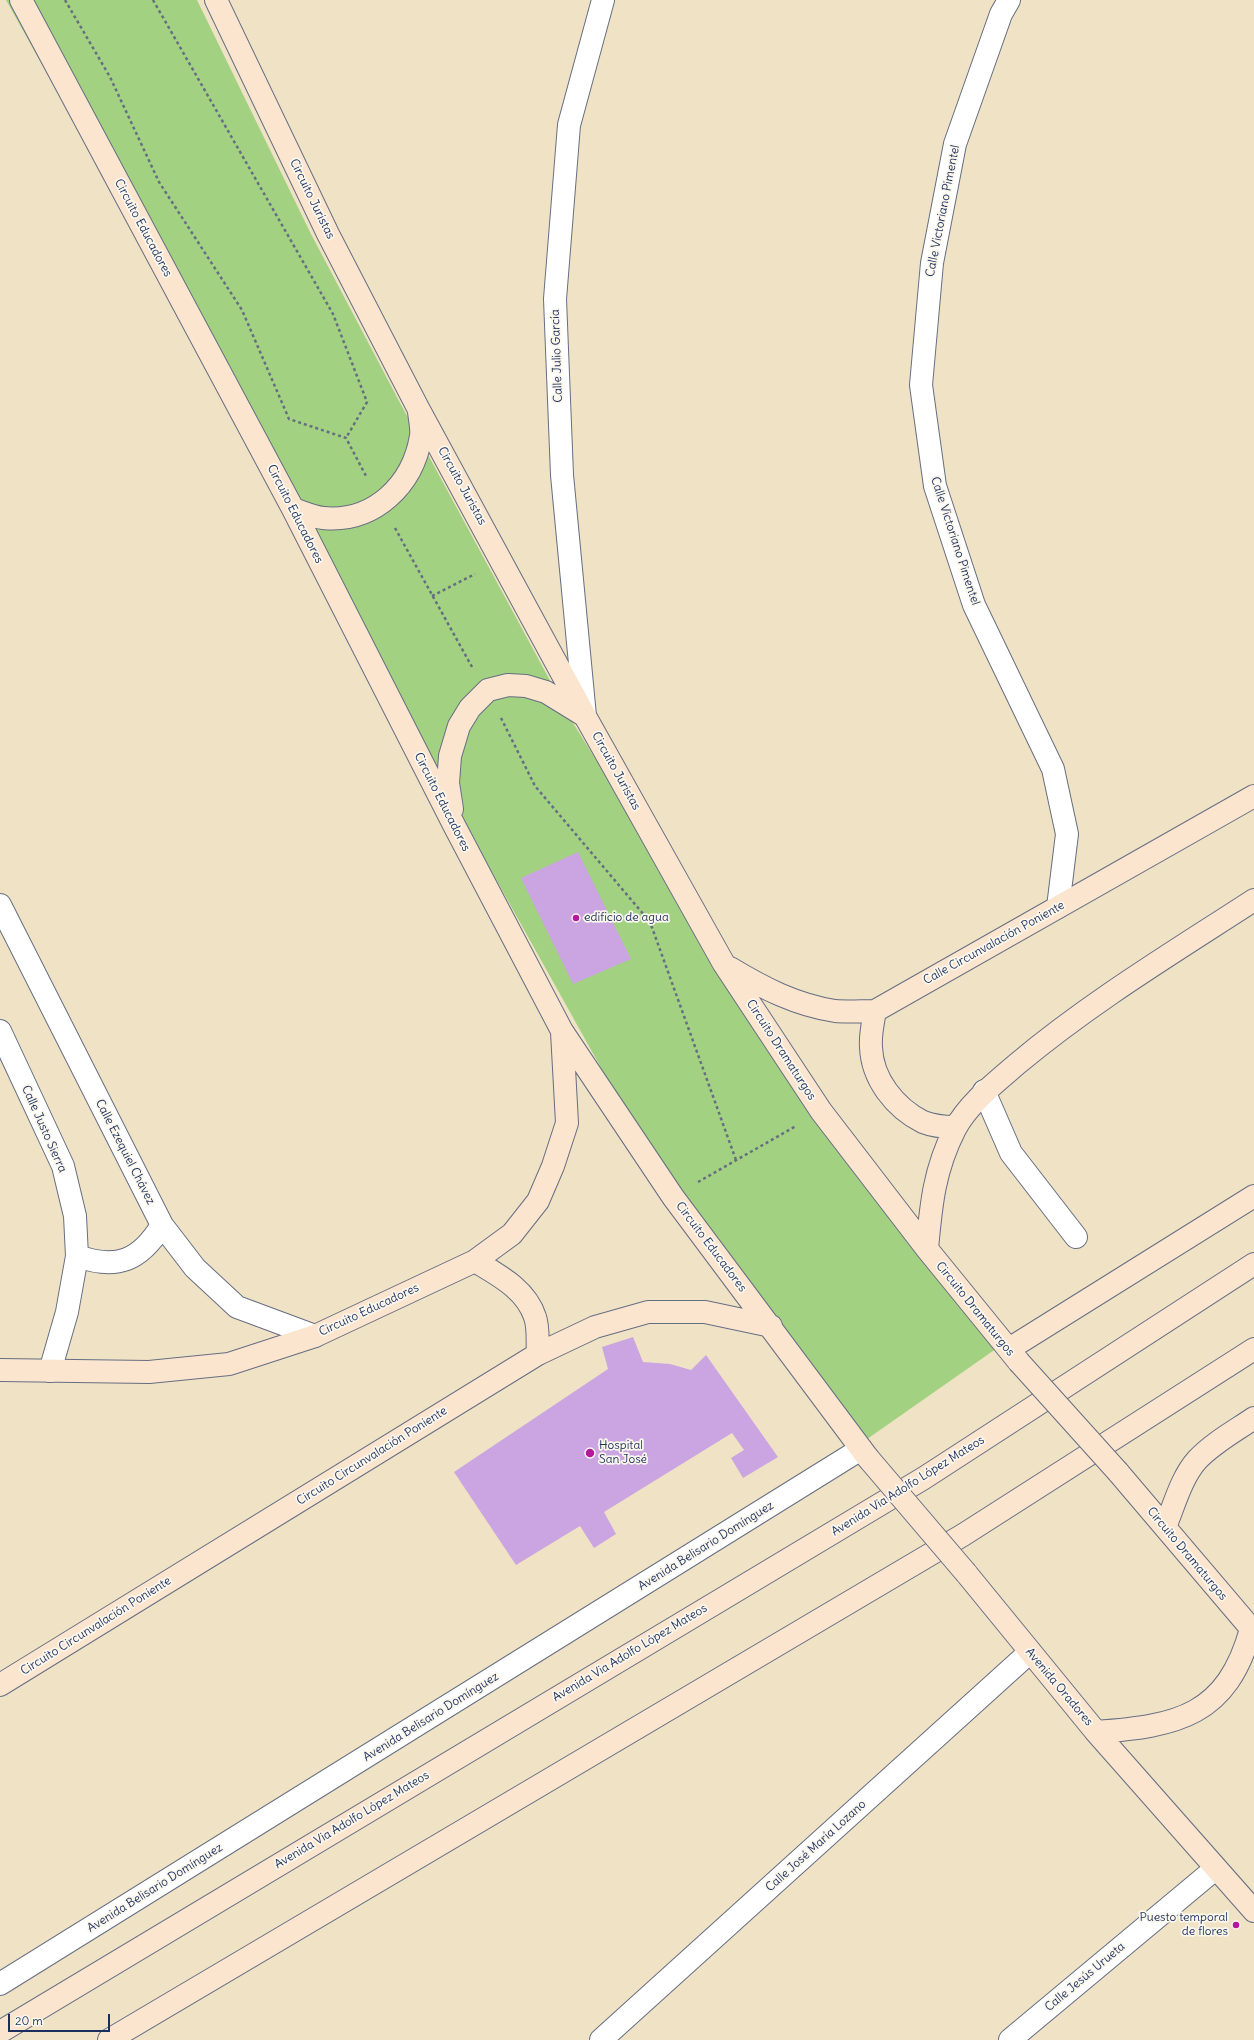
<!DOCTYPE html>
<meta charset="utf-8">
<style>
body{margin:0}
#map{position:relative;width:1254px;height:2040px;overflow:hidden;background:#f0e3c5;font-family:Delius,sans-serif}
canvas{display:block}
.scale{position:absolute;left:8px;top:2014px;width:102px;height:18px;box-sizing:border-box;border:2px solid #1b2f5e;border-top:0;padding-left:5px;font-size:12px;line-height:14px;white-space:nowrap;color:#1b2f5e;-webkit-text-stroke:3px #fbf7ec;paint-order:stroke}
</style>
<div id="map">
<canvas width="1254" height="2040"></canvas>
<div class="scale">20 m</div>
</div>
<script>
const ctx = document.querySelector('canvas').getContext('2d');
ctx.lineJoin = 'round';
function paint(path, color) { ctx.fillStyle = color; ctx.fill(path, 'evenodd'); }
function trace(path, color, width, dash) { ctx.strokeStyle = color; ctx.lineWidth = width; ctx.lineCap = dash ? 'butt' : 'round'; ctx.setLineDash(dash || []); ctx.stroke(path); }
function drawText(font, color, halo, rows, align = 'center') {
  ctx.font = font + ' Delius,sans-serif'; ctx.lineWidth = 3.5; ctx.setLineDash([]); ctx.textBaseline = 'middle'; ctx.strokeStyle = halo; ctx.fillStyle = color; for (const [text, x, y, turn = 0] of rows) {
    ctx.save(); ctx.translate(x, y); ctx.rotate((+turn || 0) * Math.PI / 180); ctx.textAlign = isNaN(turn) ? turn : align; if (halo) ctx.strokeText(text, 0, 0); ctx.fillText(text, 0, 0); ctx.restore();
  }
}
paint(new Path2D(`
 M 6,0 L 197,0 L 311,234 L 399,401 L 573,723 L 724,964 L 1000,1346 L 860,1444 L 673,1197 Z`), '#a2d281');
paint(new Path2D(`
 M 578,852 L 631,959 L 573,984 L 521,878 Z
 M 633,1337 L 643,1362 L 670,1364 L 691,1370 L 706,1355 L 778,1457 L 743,1478 L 731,1458 L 744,1450 L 732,1433 L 604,1512 L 616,1534 L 594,1548 L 580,1526 L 516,1565 L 454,1472 L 608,1369 L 602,1347 Z`), '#caa5e1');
const minor = new Path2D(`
 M 1009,0 L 1001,14 L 955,144 L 932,263 L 921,385 L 935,486 L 974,605 L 1053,769 L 1067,834 L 1058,907
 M 585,716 L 562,475 L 555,299 L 569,125 L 603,0
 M 0,905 L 162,1225 L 195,1268 L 237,1307 L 315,1336
 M 0,1031 L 63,1166 L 75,1216 L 77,1256 L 67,1312 L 50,1371
 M 984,1091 L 1011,1153 L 1076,1237
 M 77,1256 C 117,1270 140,1261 162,1225
 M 0,1984 L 861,1449
 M 601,2040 L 1030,1652
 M 1010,2040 L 1215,1869`);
const secondary = new Path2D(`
 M 21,0 L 293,509 L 455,827 L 562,1031 L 673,1197 L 868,1458
 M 216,0 L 328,234 L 418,408 L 585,716 L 724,964 L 821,1111 L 927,1249 L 1019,1362
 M 293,509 C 302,512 313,517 323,518 C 374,523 413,485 421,436 C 422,429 420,420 419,412
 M 452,809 L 448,783 L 450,756 L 459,726 L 470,708 L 488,690 L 508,685 L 526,686 L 546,692 L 585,716
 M 730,968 C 763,988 796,1005 835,1011 C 847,1012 862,1011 875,1011 L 1254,796
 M 875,1011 C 873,1022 870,1035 871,1047 C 872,1079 895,1108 923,1122 C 933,1126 944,1127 955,1127
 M 927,1249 C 931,1205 934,1170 955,1129 C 968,1104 996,1082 1017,1064 C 1091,1002 1174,952 1254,900
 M 475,1261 C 498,1275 526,1289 535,1317 C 539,1328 537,1343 538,1354
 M 1009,1349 L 1254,1196
 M 0,1370 L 149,1372 L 229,1364 L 315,1336 L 475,1261 L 512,1234 L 538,1201 L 553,1166 L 567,1123 L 562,1032
 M 1118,1472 L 1254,1632
 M 1165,1527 C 1174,1506 1181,1478 1197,1460 C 1213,1443 1235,1431 1254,1418
 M 966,1573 L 1096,1732 L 1254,1911
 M 0,1685 L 538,1354 L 595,1327 L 648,1312 L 705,1312 L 771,1326
 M 1096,1732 C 1178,1726 1227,1716 1251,1629
 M 0,2032 L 924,1478 L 1254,1264
 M 109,2040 L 963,1535 L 1254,1349`);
trace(minor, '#666e82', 24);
trace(secondary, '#666e82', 24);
trace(new Path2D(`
 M 65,0 L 110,77 L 159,182 L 242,310 L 289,419 L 346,438 L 366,476
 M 153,0 L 333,314 L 367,402 L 346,438
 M 395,528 L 472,667
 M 432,596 L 475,574
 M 501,718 L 535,786 L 650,922 L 736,1160
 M 698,1182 L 796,1126`), '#666e82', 2.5, [3, 3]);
trace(minor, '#fff', 22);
trace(secondary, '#fbe5cf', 22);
const secondaryBridge = new Path2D(`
 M 1019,1362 L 1118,1472
 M 868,1458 L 966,1573`);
trace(secondaryBridge, '#666e82', 24, []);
trace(secondaryBridge, '#fbe5cf', 22);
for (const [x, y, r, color] of [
 [576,918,4,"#b5179e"],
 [590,1453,5,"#b5179e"],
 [1236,1925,4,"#b5179e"]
]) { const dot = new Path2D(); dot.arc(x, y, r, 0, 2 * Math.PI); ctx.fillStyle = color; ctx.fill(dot); trace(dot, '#fbf7ec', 1.5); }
drawText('12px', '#1b2f5e', '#fbf7ec', [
 ["Circuito Juristas",312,199,64],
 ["Calle Victoriano Pimentel",943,211,-79],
 ["Circuito Educadores",143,228,62],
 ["Calle Julio García",557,356,-92],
 ["Circuito Juristas",462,486,61],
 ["Circuito Educadores",295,514,63],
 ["Calle Victoriano Pimentel",955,541,72],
 ["Circuito Juristas",616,771,61],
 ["Circuito Educadores",442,802,63],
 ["Calle Circunvalación Poniente",994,943,-29],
 ["Circuito Dramaturgos",781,1050,57],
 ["Calle Justo Sierra",44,1129,66],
 ["Calle Ezequiel Chávez",125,1152,63],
 ["Circuito Educadores",711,1247,53],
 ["Circuito Dramaturgos",975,1309,51],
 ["Circuito Educadores",369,1310,-25],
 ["Circuito Circunvalación Poniente",372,1456,-32],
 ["Avenida Via Adolfo López Mateos",908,1486,-32],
 ["Avenida Belisario Domínguez",706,1546,-32],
 ["Circuito Dramaturgos",1187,1554,50],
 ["Circuito Circunvalación Poniente",96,1626,-32],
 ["Avenida Via Adolfo López Mateos",630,1653,-31],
 ["Avenida Oradores",1059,1687,50],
 ["Avenida Belisario Domínguez",431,1717,-32],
 ["Avenida Via Adolfo López Mateos",352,1820,-31],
 ["Calle José María Lozano",816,1846,-42],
 ["Avenida Belisario Domínguez",155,1888,-32],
 ["Calle Jesús Urueta",1085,1977,-40]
]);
drawText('12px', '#1b2f5e', '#fbf7ec', [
 ["edificio de agua",584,918],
 ["Hospital",599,1446],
 ["San José",599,1460],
 ["Puesto temporal",1228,1918,"right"],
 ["de flores",1228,1932,"right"]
], 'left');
</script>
